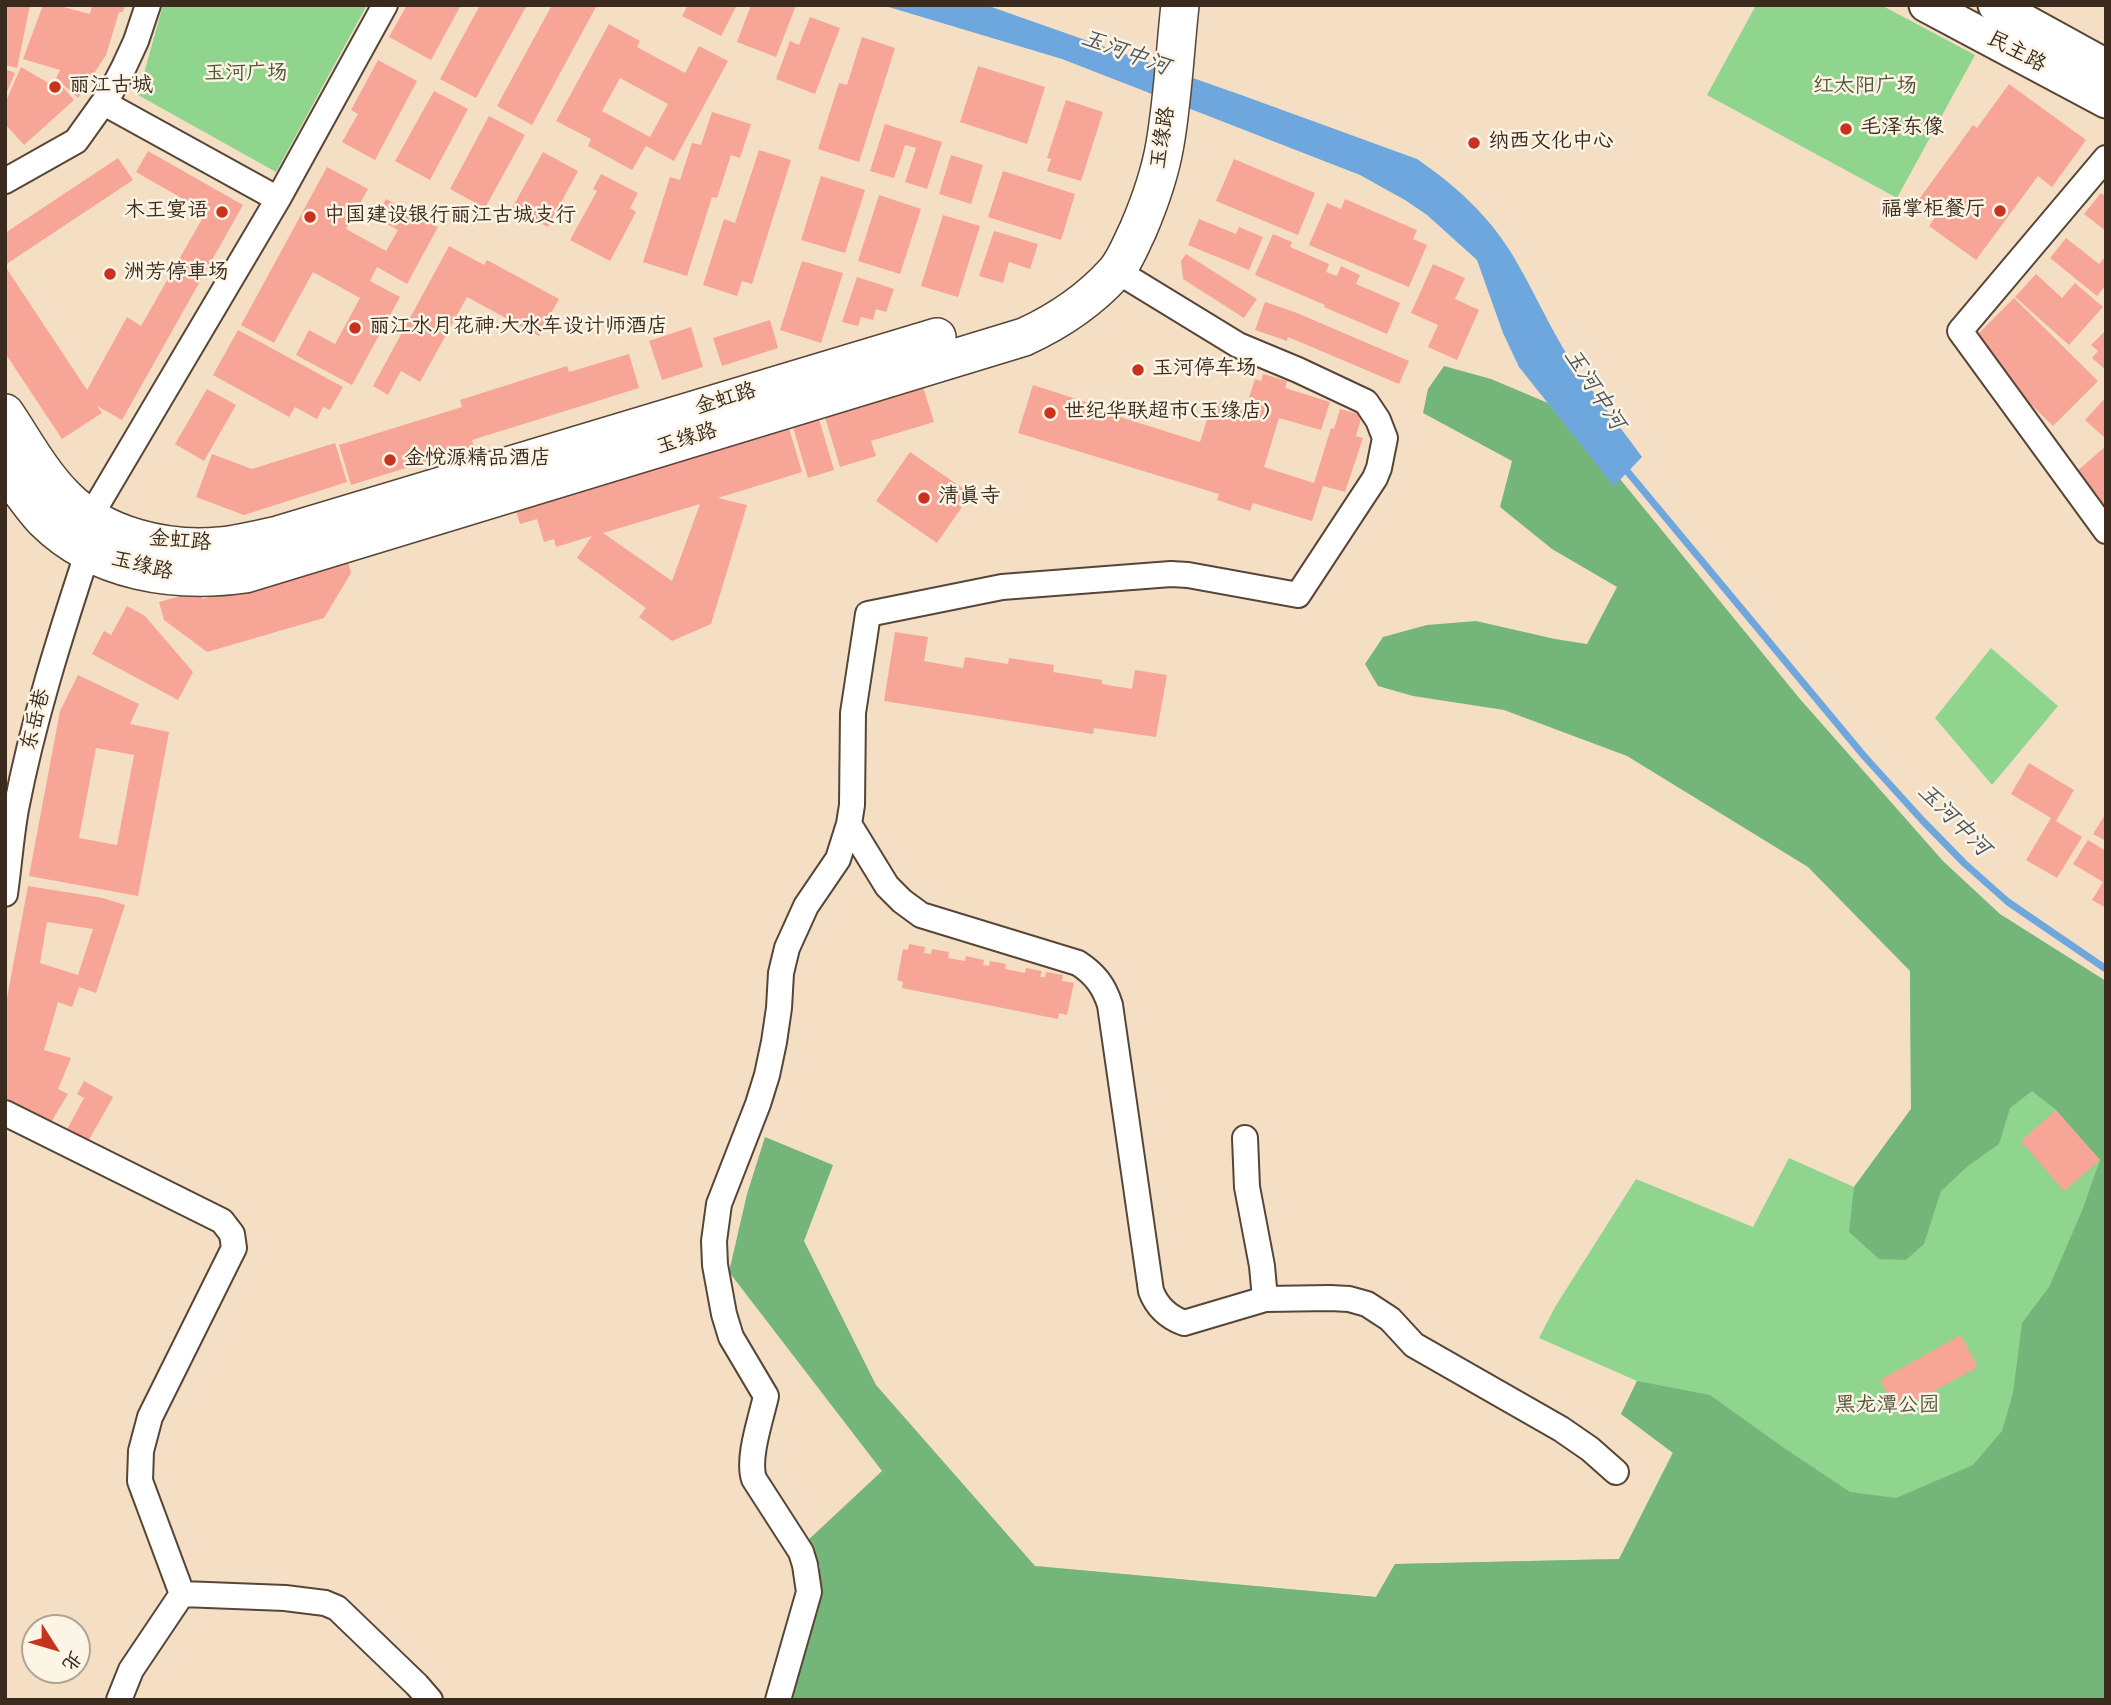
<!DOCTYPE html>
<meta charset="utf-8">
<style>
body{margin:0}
#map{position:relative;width:2111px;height:1705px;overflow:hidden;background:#f5dfc4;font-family:Mynerve,"LXGW WenKai TC",sans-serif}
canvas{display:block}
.frame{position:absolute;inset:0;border:7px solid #3b2a1e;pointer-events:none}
.north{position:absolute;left:21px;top:1614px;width:70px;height:70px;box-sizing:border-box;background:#fcf5e5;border:2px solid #afa495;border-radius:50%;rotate:127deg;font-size:19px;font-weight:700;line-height:28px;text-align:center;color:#3b2a1e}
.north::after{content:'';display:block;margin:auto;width:24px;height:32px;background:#c8321e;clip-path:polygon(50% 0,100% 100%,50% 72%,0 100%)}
</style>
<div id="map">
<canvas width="2111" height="1705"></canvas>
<div class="frame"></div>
<div class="north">北</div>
</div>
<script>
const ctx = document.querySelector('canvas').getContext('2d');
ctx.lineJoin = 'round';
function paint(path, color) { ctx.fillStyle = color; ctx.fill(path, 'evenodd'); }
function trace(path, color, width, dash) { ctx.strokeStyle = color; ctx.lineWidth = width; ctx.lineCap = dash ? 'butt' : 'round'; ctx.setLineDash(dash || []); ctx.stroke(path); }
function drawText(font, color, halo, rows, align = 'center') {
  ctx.font = font + ' Mynerve,"LXGW WenKai TC",sans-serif'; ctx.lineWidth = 5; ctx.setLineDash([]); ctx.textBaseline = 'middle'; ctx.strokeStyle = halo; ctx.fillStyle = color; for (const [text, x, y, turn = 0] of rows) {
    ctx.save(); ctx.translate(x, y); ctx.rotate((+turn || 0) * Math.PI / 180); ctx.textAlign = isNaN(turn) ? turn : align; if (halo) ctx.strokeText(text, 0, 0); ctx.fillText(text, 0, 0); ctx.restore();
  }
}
paint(new Path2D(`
 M 163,5 L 367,5 L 276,172 L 138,95 Z
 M 1756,5 L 1881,5 L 1975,55 L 1897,198 L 1707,95 Z
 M 1991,648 L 2058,706 L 1992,785 L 1935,718 Z
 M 1910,971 L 2106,1055 L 2106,1700 L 1034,1566 L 1376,1597 L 1395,1564 L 1619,1559 L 1673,1452 L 1621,1414 L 1637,1381 L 1539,1338 L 1555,1307 L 1636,1179 L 1753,1227 L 1789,1158 L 1854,1187 L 1911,1109 Z`), '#90d58e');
paint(new Path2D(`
 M 1444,366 L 1491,379 L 1548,403 L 1614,485 L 1620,479 L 1800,699 L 1943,861 L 2000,914 L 2106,981 L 2106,1700 L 789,1700 L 820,1566 L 806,1542 L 882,1471 L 729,1272 L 747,1194 L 765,1137 L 833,1165 L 804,1241 L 876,1385 L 1035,1566 L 1376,1597 L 1395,1564 L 1619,1559 L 1673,1453 L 1621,1414 L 1637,1381 L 1710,1395 L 1784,1448 L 1850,1492 L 1896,1498 L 1973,1465 L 2002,1431 L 2013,1393 L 2022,1323 L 2049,1287 L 2082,1211 L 2100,1160 L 2056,1110 L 2032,1091 L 2010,1108 L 1999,1144 L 1968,1166 L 1941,1191 L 1924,1244 L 1906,1260 L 1879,1259 L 1849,1232 L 1854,1187 L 1911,1109 L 1910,971 L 1808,867 L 1627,756 L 1504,710 L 1413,696 L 1378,686 L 1365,664 L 1383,637 L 1427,625 L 1476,621 L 1555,639 L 1587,644 L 1617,587 L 1552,549 L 1500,507 L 1512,461 L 1423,413 L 1428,389 Z`), '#74b679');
paint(new Path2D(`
 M 882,5 L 986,5 L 1244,96 L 1417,159 C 1455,185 1488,215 1512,254 C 1530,284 1545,317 1563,348 C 1587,386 1616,421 1642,457 L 1614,486 L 1519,367 L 1503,333 L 1477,260 L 1427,215 L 1405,200 L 1360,175 L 1062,59 Z`), '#6da7dd');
trace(new Path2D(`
 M 1622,465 L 1864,756 L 1922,820 L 1964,863 L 2008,902 L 2106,969`), '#6da7dd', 7);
paint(new Path2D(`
 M 5,5 L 30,5 L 17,68 L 5,65 L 5,19 L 7,10 L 5,9 Z
 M 43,5 L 56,5 L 90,14 L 92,5 L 125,5 L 123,12 L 119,12 L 106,55 L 78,98 L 56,78 L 60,70 L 23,59 Z
 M 407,5 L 461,5 L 431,60 L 389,37 Z
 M 480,5 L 527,5 L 476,98 L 440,79 Z
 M 552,5 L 597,5 L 532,125 L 497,106 Z
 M 688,5 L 737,5 L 721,36 L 682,16 Z
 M 751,5 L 796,5 L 776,57 L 737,42 Z
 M 810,17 L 840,28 L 815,94 L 776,79 L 790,41 L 799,45 Z
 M 609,24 L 640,41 L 637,47 L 685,73 L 699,46 L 728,61 L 674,161 L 646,146 L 632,170 L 588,146 L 591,139 L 556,121 ZM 620,78 L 668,104 L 650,137 L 602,111 Z
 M 862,37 L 895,48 L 859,162 L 818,149 L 839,83 L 847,85 Z
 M 378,60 L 417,81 L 375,160 L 342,142 L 358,114 L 351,110 Z
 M 978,66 L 1045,87 L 1027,144 L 960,122 Z
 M 21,67 L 50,84 L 56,79 L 74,100 L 24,145 L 5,124 L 5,103 Z
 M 5,69 L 15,73 L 5,96 Z
 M 2009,84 L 2086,140 L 2052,187 L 2038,176 L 1976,260 L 1929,226 L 1936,216 L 1917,202 L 1973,125 L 1977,128 Z
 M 434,91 L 468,109 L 430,180 L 395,161 Z
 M 1066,100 L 1103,112 L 1081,181 L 1047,171 L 1051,159 L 1047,158 Z
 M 712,112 L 751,124 L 740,158 L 731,155 L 717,198 L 712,197 L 687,276 L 643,262 L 670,177 L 680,180 L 692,143 L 701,145 Z
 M 489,116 L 525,135 L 485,208 L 450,189 Z
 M 885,124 L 942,142 L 927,189 L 905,182 L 916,148 L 905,145 L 894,178 L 870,171 Z
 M 759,150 L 791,160 L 752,284 L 742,281 L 737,296 L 703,285 L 724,219 L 735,223 Z
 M 148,151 L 243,205 L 122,420 L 97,406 L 102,413 L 62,439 L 5,353 L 5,266 L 87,390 L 127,317 L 141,326 L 206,212 L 136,172 Z
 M 543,152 L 578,171 L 548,227 L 512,208 Z
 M 951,155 L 983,165 L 971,204 L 939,194 Z
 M 118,158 L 133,180 L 5,265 L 5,233 Z
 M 1234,159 L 1315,193 L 1298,235 L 1216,201 Z
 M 327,167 L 368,189 L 346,229 L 386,251 L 398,230 L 376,218 L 386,199 L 438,227 L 407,284 L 377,267 L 370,281 L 400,297 L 352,385 L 296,355 L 309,330 L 335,344 L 360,298 L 313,272 L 274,343 L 241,325 Z
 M 1003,171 L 1075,194 L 1061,240 L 988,217 Z
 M 601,174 L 638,193 L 630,208 L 636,212 L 610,261 L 570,240 L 597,191 L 593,189 Z
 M 821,176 L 865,190 L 845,253 L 801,240 Z
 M 2101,193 L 2106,197 L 2106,231 L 2084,214 Z
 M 879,195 L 921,209 L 900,274 L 858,261 Z
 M 1345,199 L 1417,230 L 1413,239 L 1427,245 L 1409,287 L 1309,245 L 1327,203 L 1341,209 Z
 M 943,215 L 980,226 L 958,297 L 921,286 Z
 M 1199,219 L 1236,234 L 1239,227 L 1263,237 L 1249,270 L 1188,245 Z
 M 994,231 L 1038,244 L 1030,269 L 1009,262 L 1003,283 L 979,276 Z
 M 1273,234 L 1292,242 L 1290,247 L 1329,264 L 1326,272 L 1337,276 L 1341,266 L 1360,275 L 1356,284 L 1400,303 L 1387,334 L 1324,307 L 1325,305 L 1255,275 Z
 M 2066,238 L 2099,264 L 2106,256 L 2106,285 L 2097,296 L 2050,258 Z
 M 449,246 L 484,265 L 487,260 L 559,299 L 539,336 L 467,297 L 420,382 L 401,371 L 388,395 L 373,386 Z
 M 1186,254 L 1257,299 L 1244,318 L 1183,279 L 1181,261 Z
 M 802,261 L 843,273 L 821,343 L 780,330 Z
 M 1433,264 L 1465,278 L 1455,299 L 1479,310 L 1457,360 L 1428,347 L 1438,325 L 1411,313 Z
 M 2036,274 L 2062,298 L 2075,283 L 2103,307 L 2069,345 L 2015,297 Z
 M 857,277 L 894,289 L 886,312 L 876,309 L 873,320 L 861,317 L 858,326 L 842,322 Z
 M 2014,298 L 2098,381 L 2053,426 L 1996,370 L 2002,365 L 1974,338 Z
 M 1265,302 L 1297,313 L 1409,361 L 1399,384 L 1288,337 L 1287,341 L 1255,330 Z
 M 770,320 L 778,348 L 722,366 L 713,338 Z
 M 691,327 L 703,367 L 662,380 L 649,341 Z
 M 238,330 L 343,387 L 330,410 L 323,407 L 317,419 L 295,407 L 289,417 L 213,375 Z
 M 2106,330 L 2106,370 L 2092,358 L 2098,351 L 2091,345 Z
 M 629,354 L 639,388 L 472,440 L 474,447 L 351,485 L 339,445 L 462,407 L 460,400 L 567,366 L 569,372 Z
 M 1263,374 L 1287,381 L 1285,388 L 1330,402 L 1321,430 L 1279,418 L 1264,467 L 1314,483 L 1331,428 L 1334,429 L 1340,409 L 1362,415 L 1356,436 L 1363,438 L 1345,492 L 1323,486 L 1312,521 L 1253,503 L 1250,511 L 1217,500 L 1219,494 L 1018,433 L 1033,385 L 1095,405 L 1094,409 L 1200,442 L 1213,400 L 1245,410 L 1255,379 L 1261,381 Z
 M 923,387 L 934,422 L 871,441 L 876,456 L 840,467 L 825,417 Z
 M 207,389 L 236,405 L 204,461 L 175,444 Z
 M 2106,397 L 2106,439 L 2085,420 Z
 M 818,416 L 834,470 L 808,478 L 792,424 Z
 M 788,425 L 802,472 L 718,498 L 747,505 L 711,624 L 672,641 L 639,617 L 646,608 L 577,558 L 592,536 L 556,547 L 554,539 L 544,542 L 537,519 L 520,524 L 515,508 ZM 700,504 L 672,581 L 603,533 Z
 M 335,443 L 347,482 L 244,515 L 196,497 L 212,454 L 252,469 Z
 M 2106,446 L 2106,507 L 2076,472 Z
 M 910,452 L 971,494 L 937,543 L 876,501 Z
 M 347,558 L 351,573 L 324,618 L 207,652 L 164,620 L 159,602 L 199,591 L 202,599 Z
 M 127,606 L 145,616 L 193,672 L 178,700 L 92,654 L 104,631 L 111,635 Z
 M 895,632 L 928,637 L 924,661 L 963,668 L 965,657 L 1008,664 L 1009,658 L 1054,665 L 1053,672 L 1102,680 L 1102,684 L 1132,689 L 1135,670 L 1167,675 L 1156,737 L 1094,728 L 1093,734 L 884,701 Z
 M 78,675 L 139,704 L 130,724 L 169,732 L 138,896 L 29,876 L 60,711 ZM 96,748 L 134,755 L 117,845 L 79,838 Z
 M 2029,763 L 2074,790 L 2056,821 L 2082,837 L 2057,878 L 2026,860 L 2051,818 L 2011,794 Z
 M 2106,813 L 2106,841 L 2093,834 Z
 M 2088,840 L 2106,851 L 2106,908 L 2092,900 L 2103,882 L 2073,864 Z
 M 28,886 L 103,898 L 125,905 L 96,993 L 79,987 L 72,1007 L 58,1002 L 44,1050 L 71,1058 L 58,1089 L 68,1094 L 47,1129 L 5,1104 L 5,1008 ZM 47,922 L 93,929 L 78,975 L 40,963 Z
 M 909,944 L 925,947 L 924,953 L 931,954 L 932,949 L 949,952 L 948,958 L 965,961 L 966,956 L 984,960 L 983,965 L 989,966 L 990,961 L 1006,964 L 1005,969 L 1025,973 L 1026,968 L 1042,971 L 1040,977 L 1045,977 L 1046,972 L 1063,975 L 1062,981 L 1074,983 L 1067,1015 L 1059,1013 L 1058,1019 L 902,988 L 903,982 L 897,980 L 903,949 L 908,950 Z
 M 84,1081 L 113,1097 L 85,1147 L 64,1135 L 84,1098 L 77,1094 Z
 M 2056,1110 L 2100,1160 L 2064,1191 L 2021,1141 Z
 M 1961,1335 L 1978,1367 L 1897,1411 L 1880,1380 Z`), '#f7a596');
const street = new Path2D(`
 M 104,103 L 278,199
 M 2106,158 L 1960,331 L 2106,531
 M 5,181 L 76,141 L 111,92 L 124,67 L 136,41 L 148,5
 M 90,517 L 278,199 L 385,5
 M 849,824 L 887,886 L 902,901 L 921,915 L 1078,963 C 1095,974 1104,986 1110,1005 L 1151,1291 C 1157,1307 1168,1317 1184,1323 L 1265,1299 L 1330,1298 L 1349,1299 L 1367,1304 L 1390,1319 L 1414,1345 L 1561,1429 L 1590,1449 L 1616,1472
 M 5,894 C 9,866 11,837 16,809 C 33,721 60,636 88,551
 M 5,1113 L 222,1221 L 232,1234 L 234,1248 L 150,1417 L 141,1451 L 140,1481 L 182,1594 L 131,1670 L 119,1700
 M 1245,1138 L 1247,1187 L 1262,1266 L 1265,1299
 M 182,1594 L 285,1598 L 325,1603 L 337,1608 L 417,1685 L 430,1700
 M 778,1700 L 809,1592 L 805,1565 L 801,1552 L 754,1479 C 747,1458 761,1419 766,1396 L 731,1337 L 724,1314 L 715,1265 L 714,1241 L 719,1204 L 758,1104 L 767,1075 L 774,1042 L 779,1008 L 781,973 L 787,948 L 806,906 L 838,859 L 849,824 L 852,805 L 853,713 L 868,614 L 1002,587 L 1171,574 L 1188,575 L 1298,595 L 1375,478 L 1379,468 L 1385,438 L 1378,420 L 1366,402 L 1298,370 L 1238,345 L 1117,271`);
const secondary = new Path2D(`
 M 1926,5 L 2106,101
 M 1995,5 L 2106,66`);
const primary = new Path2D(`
 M 5,413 C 24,441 41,473 65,497 C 103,536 166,551 220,546 C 240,544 259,539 278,535 L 937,337
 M 5,468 C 17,486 29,504 44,520 C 96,572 175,584 245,574 L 1024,337 C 1059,321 1089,301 1115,272 C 1125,261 1131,244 1138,230 C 1150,202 1160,174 1165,144 C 1173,98 1175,51 1180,5`);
trace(street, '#574537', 28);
trace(secondary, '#574537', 37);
trace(primary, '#574537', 40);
trace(street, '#fff', 24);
trace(secondary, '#fff', 33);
trace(primary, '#fff', 37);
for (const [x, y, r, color] of [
 [55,87,7,"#c8321e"],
 [1846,129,7,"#c8321e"],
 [1474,143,7,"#c8321e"],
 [2000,211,7,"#c8321e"],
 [222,212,7,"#c8321e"],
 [310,217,7,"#c8321e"],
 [110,274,7,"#c8321e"],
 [355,328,7,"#c8321e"],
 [1138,370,7,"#c8321e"],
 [1050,413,7,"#c8321e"],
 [390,460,7,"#c8321e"],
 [924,498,7,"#c8321e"]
]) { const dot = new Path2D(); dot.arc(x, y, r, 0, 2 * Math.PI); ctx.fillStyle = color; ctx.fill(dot); trace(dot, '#fcf5e5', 2.5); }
drawText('21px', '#3b2a1e', '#fcf5e5', [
 ["民主路",2016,53,28],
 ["玉缘路",1164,138,-81],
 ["金虹路",726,400,-17],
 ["玉缘路",687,440,-17],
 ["金虹路",180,542,5],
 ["玉缘路",142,567,14],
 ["东岳巷",37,720,-76]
]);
drawText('21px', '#50553a', '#fcf5e5', [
 ["玉河广场",246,75],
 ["红太阳广场",1865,88],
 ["黑龙潭公园",1887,1407]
]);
drawText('21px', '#3b2a1e', '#fcf5e5', [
 ["丽江古城",69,87],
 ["毛泽东像",1860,129],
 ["纳西文化中心",1488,143],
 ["福掌柜餐厅",1986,211,"right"],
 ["木王宴语",208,212,"right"],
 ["中国建设银行丽江古城支行",324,217],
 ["洲芳停車场",124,274],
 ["丽江水月花神·大水车设计师酒店",369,328],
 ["玉河停车场",1152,370],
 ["世纪华联超市(玉缘店)",1064,413],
 ["金悦源精品酒店",404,460],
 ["清真寺",938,498]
], 'left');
drawText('italic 23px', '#4c5661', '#fcf5e5', [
 ["玉河中河",1125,54,20],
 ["玉河中河",1593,390,57],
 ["玉河中河",1953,821,45]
]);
</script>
